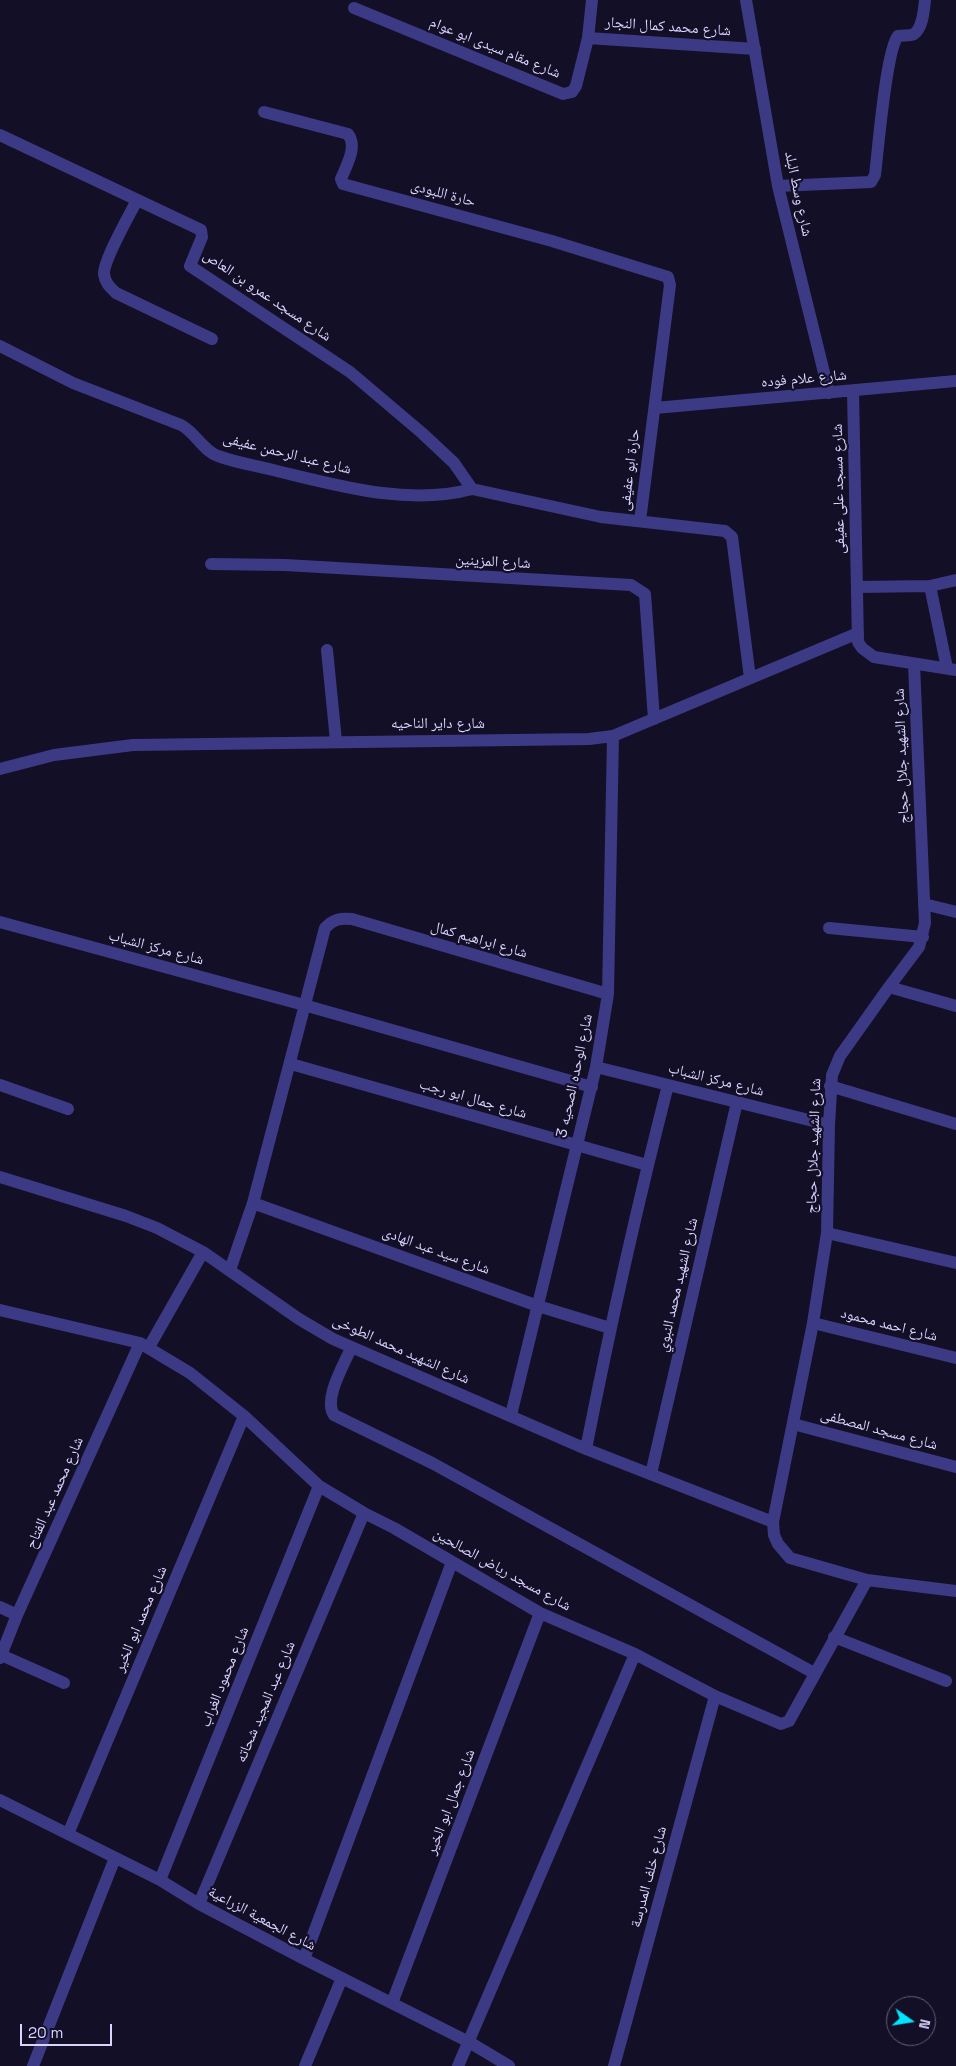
<!DOCTYPE html>
<meta charset="utf-8">
<style>
body{margin:0}
#map{position:relative;width:956px;height:2066px;overflow:hidden;background:#130f26;font-family:"Space Grotesk",sans-serif}
canvas{display:block}
.north{position:absolute;left:886px;top:1996px;width:50px;height:50px;box-sizing:border-box;background:#130f26;border:1px solid #625e7d;border-radius:50%;rotate:103deg;font-size:14px;font-weight:700;line-height:20px;text-align:center;color:#d9d4ff}
.north::after{content:'';display:block;margin:auto;width:18px;height:22px;background:#00e5ff;clip-path:polygon(50% 0,100% 100%,50% 72%,0 100%)}
.scale{position:absolute;left:20px;top:2024px;width:92px;height:22px;box-sizing:border-box;border:2px solid #d9d4ff;border-top:0;padding-left:6px;font-size:15px;line-height:18px;white-space:nowrap;color:#d9d4ff;-webkit-text-stroke:4px #130f26;paint-order:stroke}
</style>
<div id="map">
<canvas width="956" height="2066"></canvas>
<div class="north">N</div>
<div class="scale">20 m</div>
</div>
<script>
const ctx = document.querySelector('canvas').getContext('2d');
ctx.lineJoin = 'round';
function trace(path, color, width, dash) { ctx.strokeStyle = color; ctx.lineWidth = width; ctx.lineCap = dash ? 'butt' : 'round'; ctx.setLineDash(dash || []); ctx.stroke(path); }
function drawText(font, color, halo, rows, align = 'center') {
  ctx.font = font + ' "Space Grotesk","Noto Naskh Arabic",sans-serif'; ctx.lineWidth = 4.5; ctx.setLineDash([]); ctx.textBaseline = 'middle'; ctx.strokeStyle = halo; ctx.fillStyle = color; for (const [text, x, y, turn = 0] of rows) {
    ctx.save(); ctx.translate(x, y); ctx.rotate((+turn || 0) * Math.PI / 180); ctx.textAlign = isNaN(turn) ? turn : align; if (halo) ctx.strokeText(text, 0, 0); ctx.fillText(text, 0, 0); ctx.restore();
  }
}
trace(new Path2D(`
 M 592,0 L 588,38 L 755,49
 M 746,0 L 778,186 L 829,393
 M 354,8 L 563,94 L 572,92 L 576,86 L 588,38
 M 264,112 L 348,134 C 358,147 346,166 341,179 L 343,184 L 552,241 L 668,277 L 670,285 L 640,521
 M 0,135 L 201,230 L 202,237 L 190,266 L 350,372 L 422,433 L 454,463 L 472,489
 M 778,186 L 871,182 L 875,175 C 878,151 886,50 898,36 C 903,35 911,36 914,34 C 923,28 924,9 925,0
 M 137,200 C 130,214 103,261 104,274 C 105,283 110,287 116,293 L 212,339
 M 0,346 L 73,383 L 181,425 C 195,432 203,451 218,456 C 237,463 258,466 277,471 C 339,486 409,506 472,489 L 601,517 L 725,531 L 732,537 L 750,678
 M 853,391 L 858,642 L 862,648 L 874,657 L 956,670
 M 655,408 L 956,381
 M 211,564 L 285,565 L 631,585 L 645,594 L 654,719
 M 930,586 L 947,668
 M 858,587 L 930,586 L 956,580
 M 327,650 L 336,741
 M 914,664 L 925,923 L 919,947 L 889,987 L 840,1056 L 832,1075 L 829,1125 L 827,1233 L 813,1323 L 773,1522 L 774,1535 L 778,1544 L 790,1558 L 867,1580 L 956,1591
 M 0,769 L 54,755 L 133,745 L 589,739 L 613,736 L 858,633
 M 924,904 L 956,912
 M 0,922 L 304,1005 L 592,1087
 M 829,928 L 923,937
 M 889,987 L 956,1006
 M 291,1064 L 647,1165
 M 596,1067 L 829,1125
 M 0,1085 L 68,1109
 M 830,1086 L 956,1124
 M 0,1177 L 126,1216 L 157,1228 L 203,1252 L 299,1319 L 333,1339 L 586,1449 L 773,1522
 M 253,1203 L 538,1306 L 610,1328
 M 827,1233 L 956,1263
 M 230,1270 L 253,1203 L 325,928 C 334,919 340,918 352,919 L 608,994
 M 0,1310 L 140,1343 L 190,1373 L 244,1416 L 319,1486 L 364,1513 L 394,1528 L 540,1613 L 635,1654 L 715,1696 L 781,1724 L 789,1721 L 867,1580
 M 813,1323 L 956,1358
 M 149,1347 L 203,1252
 M 351,1348 C 344,1365 323,1399 334,1415 L 432,1463 L 814,1673
 M 511,1415 L 596,1067 L 608,994 L 613,736
 M 793,1424 L 956,1467
 M 586,1449 C 610,1327 637,1206 668,1085
 M 651,1474 L 737,1102
 M 0,1607 L 17,1615
 M 834,1637 L 946,1681
 M 1,1655 L 64,1683
 M 0,1658 L 17,1615 L 140,1343
 M 0,1800 L 160,1880 L 199,1904 L 304,1959 L 469,2042 L 509,2066
 M 68,1834 L 244,1416
 M 160,1880 L 319,1486
 M 199,1904 L 364,1513
 M 304,1959 L 452,1562
 M 392,2003 L 540,1613
 M 33,2066 L 115,1858
 M 305,2066 L 342,1978
 M 458,2066 L 635,1654
 M 614,2066 L 715,1696`), '#3d3a85', 12);
drawText('15px', '#d9d4ff', '#130f26', [
 ["شارع محمد كمال النجار",668,27,4],
 ["شارع مقام سيدى ابو عوام",495,48,22],
 ["حارة اللبودى",443,194,15],
 ["شارع وسط البلد",798,194,78],
 ["شارع مسجد عمرو بن العاص",267,296,34],
 ["شارع علام فوده",804,379,-5],
 ["شارع عبد الرحمن عفيفى",287,454,14],
 ["حارة ابو عفيفى",630,470,-83],
 ["شارع مسجد على عفيفى",839,489,-91],
 ["شارع المزينين",493,562,3],
 ["شارع داير الناحيه",438,724],
 ["شارع الشهيد جلال حجاج",902,756,-92],
 ["شارع ابراهيم كمال",479,940,16],
 ["شارع مركز الشباب",156,948,15],
 ["شارع الوحده الصحيه 3",575,1076,-78],
 ["شارع مركز الشباب",716,1080,14],
 ["شارع جمال ابو رجب",473,1099,16],
 ["شارع الشهيد جلال حجاج",814,1146,-88],
 ["شارع سيد عبد الهادى",436,1251,20],
 ["شارع الشهيد محمد النبوي",678,1285,-77],
 ["شارع احمد محمود",889,1325,14],
 ["شارع الشهيد محمد الطوخى",401,1350,24],
 ["شارع مسجد المصطفى",879,1430,15],
 ["شارع محمد عبد الفتاح",55,1493,-66],
 ["شارع مسجد رياض الصالحين",502,1570,29],
 ["شارع محمد ابو الخير",141,1619,-67],
 ["شارع محمود الغراب",225,1677,-68],
 ["شارع عبد المجيد شحاته",266,1702,-67],
 ["شارع جمال ابو الخير",451,1802,-69],
 ["شارع خلف المدرسة",649,1877,-75],
 ["شارع الجمعية الزراعية",262,1919,28]
]);
</script>
